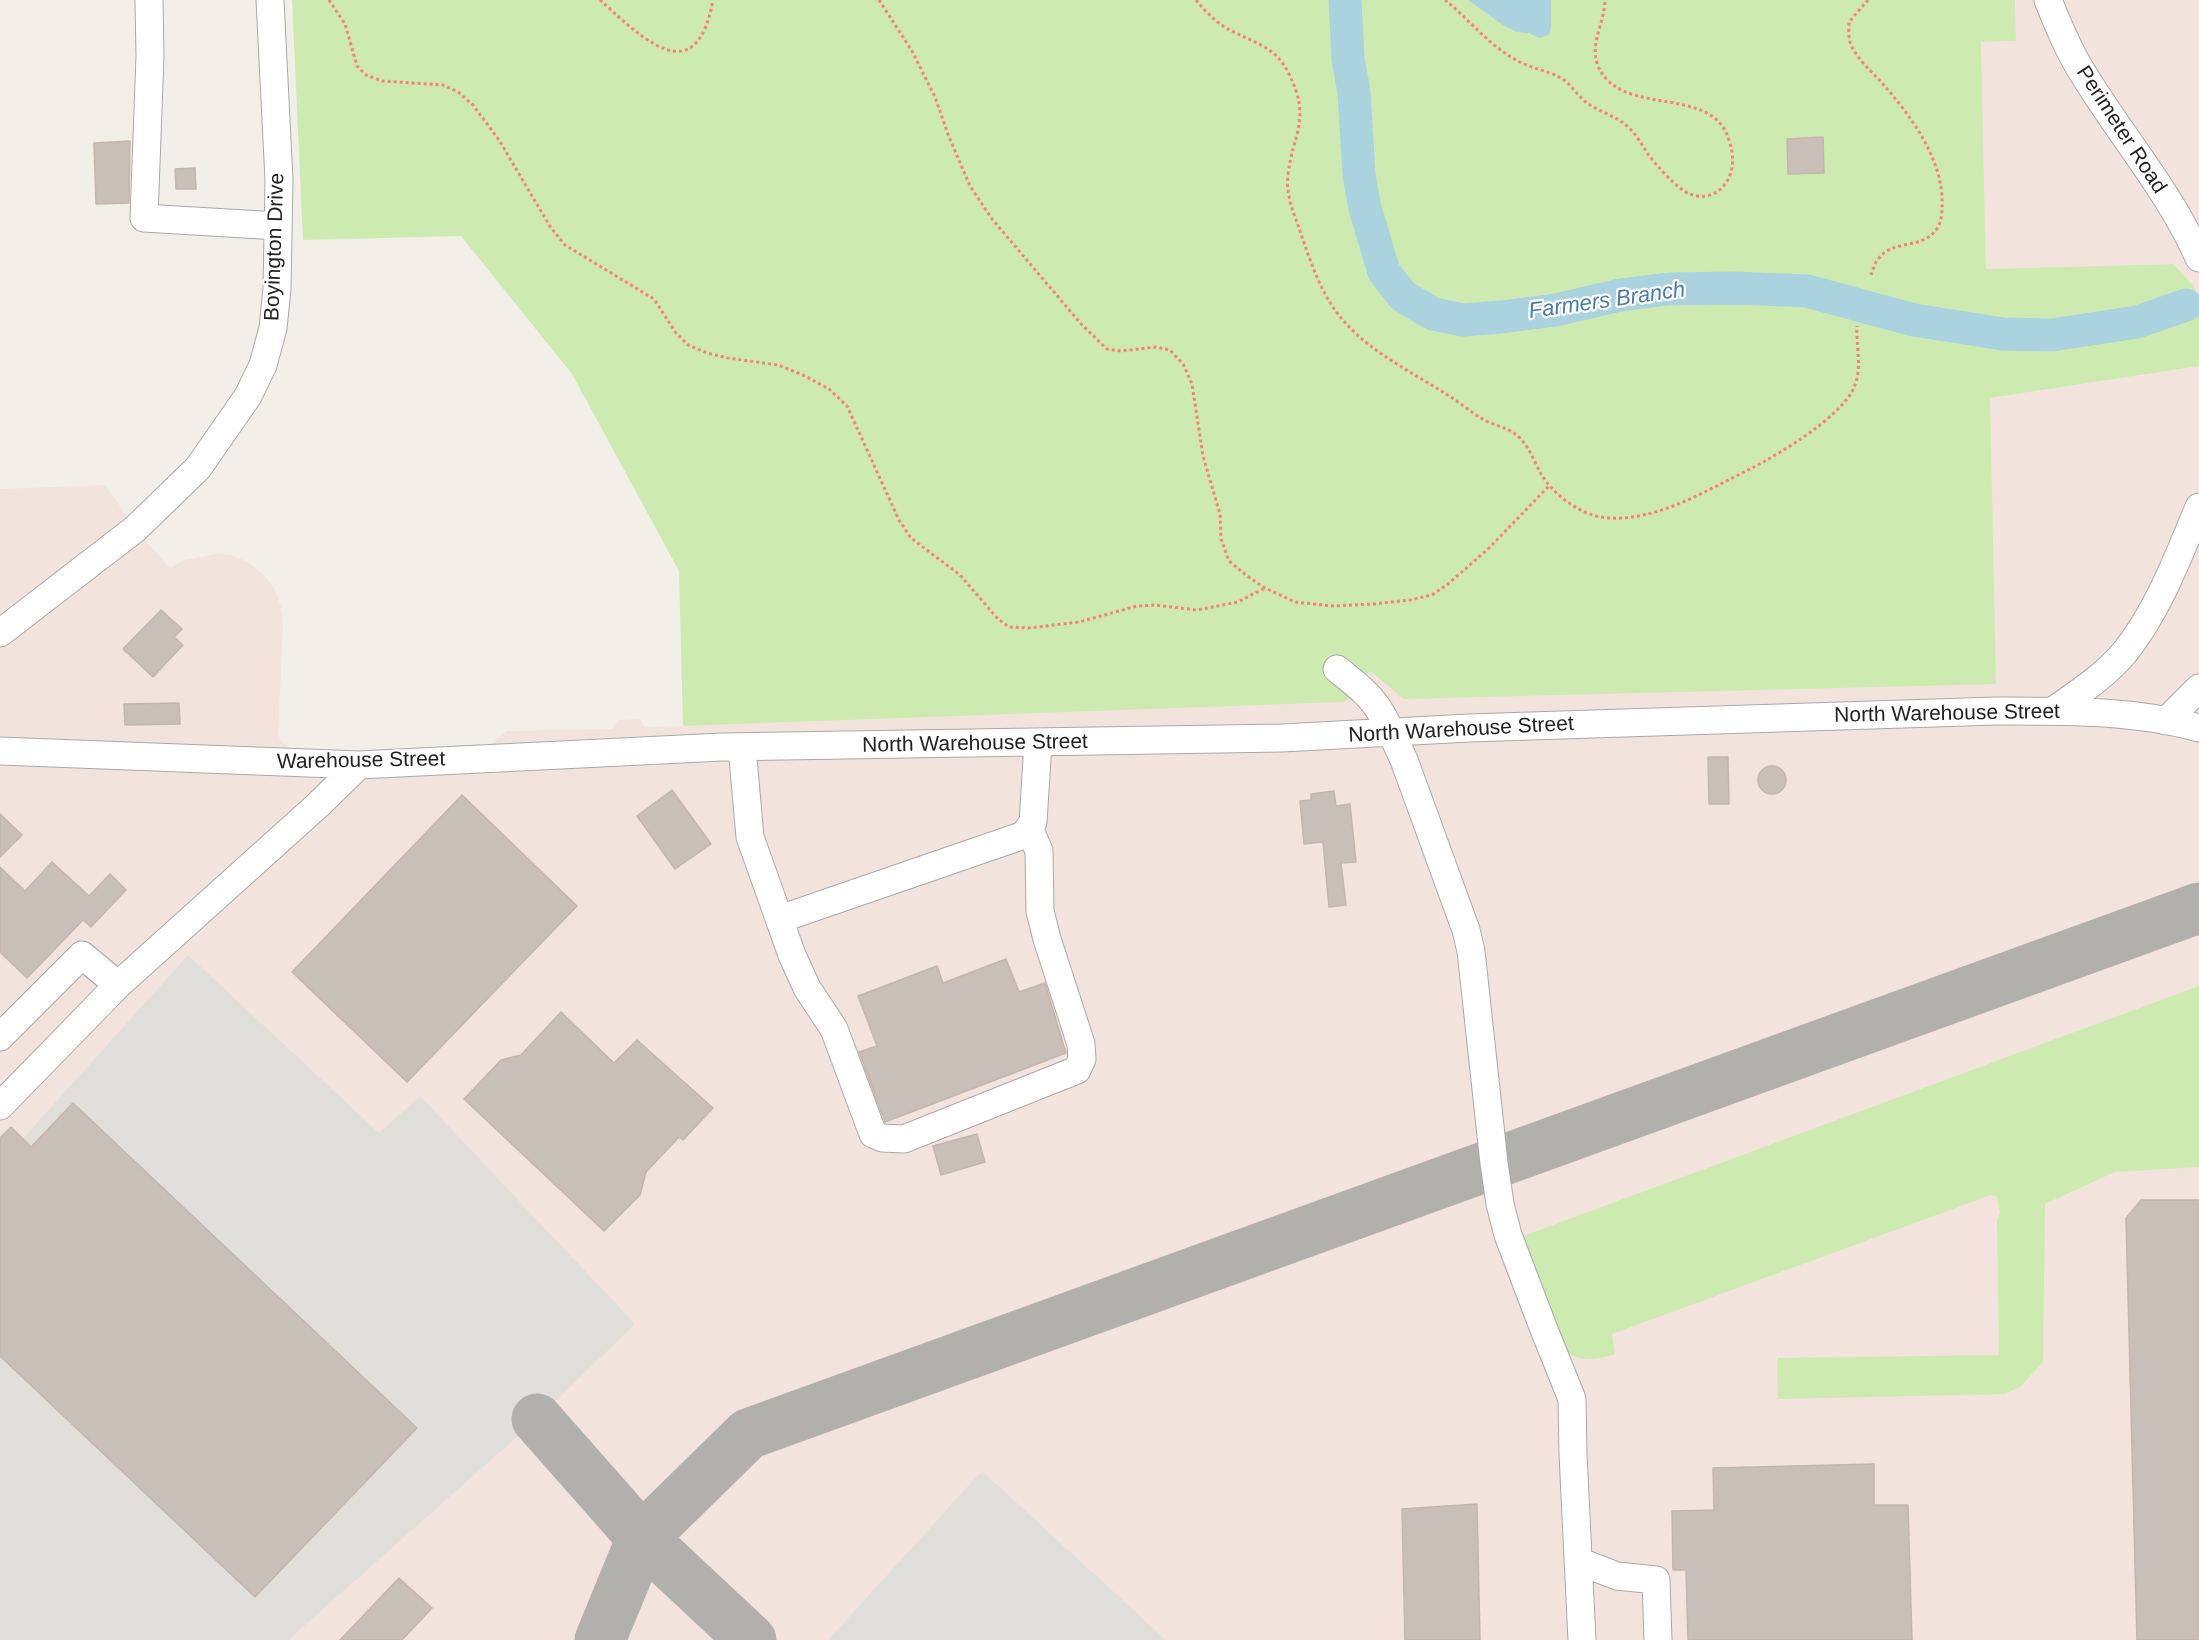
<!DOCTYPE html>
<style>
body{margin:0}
canvas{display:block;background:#f2efe9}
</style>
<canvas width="2199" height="1640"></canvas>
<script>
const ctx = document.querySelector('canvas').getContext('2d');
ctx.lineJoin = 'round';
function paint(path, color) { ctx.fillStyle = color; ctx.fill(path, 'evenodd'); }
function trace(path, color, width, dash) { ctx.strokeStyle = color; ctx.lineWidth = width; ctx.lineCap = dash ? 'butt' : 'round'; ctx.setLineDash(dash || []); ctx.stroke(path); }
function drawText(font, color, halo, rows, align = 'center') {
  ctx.font = font + ' Arial,sans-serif'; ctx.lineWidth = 4.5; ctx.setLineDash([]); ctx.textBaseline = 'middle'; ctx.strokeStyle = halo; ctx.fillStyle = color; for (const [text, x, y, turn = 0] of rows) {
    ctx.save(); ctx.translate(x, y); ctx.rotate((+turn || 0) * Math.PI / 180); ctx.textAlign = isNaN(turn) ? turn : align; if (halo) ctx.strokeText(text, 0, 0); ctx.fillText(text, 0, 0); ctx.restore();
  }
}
paint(new Path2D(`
 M 2015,0 L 2199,0 L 2199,305 L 2193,285 L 2173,264 L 1986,269 L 1981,42 L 2016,41 Z
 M 2199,366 L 2199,1640 L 0,1640 L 0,489 L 106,485 L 135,529 L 170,568 L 184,560 L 216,554 L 233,555 L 249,563 L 263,574 L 274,588 L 281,607 L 283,625 L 278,735 L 282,742 L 291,748 L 308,750 L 341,752 L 406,750 L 491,744 L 507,731 L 612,729 L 618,720 L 640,719 L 645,727 L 683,726 L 1344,702 L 1370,670 L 1995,684 L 1990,398 Z`), '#f3e3dd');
paint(new Path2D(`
 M 188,955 L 379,1133 L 420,1096 L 635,1324 L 537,1419 L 288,1640 L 0,1640 L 0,1164 Z
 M 982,1471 L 1166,1640 L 828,1640 Z`), '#e1dfda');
paint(new Path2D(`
 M 292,0 L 2015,0 L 2016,41 L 1981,42 L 1986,269 L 2173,264 L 2193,285 L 2199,305 L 2199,366 L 1990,398 L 1996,684 L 1404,699 L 1370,671 L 1345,702 L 683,726 L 679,571 L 572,374 L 461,236 L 303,240 Z
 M 2199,986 L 2199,1167 L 2115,1172 L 2045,1204 L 2043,1362 L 2020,1387 L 2005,1394 L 1778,1399 L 1777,1358 L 1999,1355 L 1997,1220 L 2000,1213 L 1997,1196 L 1991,1195 L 1612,1334 L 1615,1354 C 1599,1359 1582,1363 1567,1352 L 1523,1238 L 1526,1235 Z`), '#cdebb0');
paint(new Path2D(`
 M 1468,0 L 1551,0 L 1551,26 L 1549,35 L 1539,38 L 1529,33 L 1516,32 L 1503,25 Z`), '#aad3df');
trace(new Path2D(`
 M 1345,0 L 1348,59 L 1354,92 L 1359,175 L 1365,208 L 1384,272 L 1403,296 L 1433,314 L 1463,320 L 1501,317 L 1556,310 L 1620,295 L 1668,289 L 1734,288 L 1807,291 L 1914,320 L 2003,334 L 2052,335 L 2137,322 L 2186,305`), '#aad3df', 33);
trace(new Path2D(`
 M 537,1419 L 642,1538 L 600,1640
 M 751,1640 L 642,1538 L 748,1434 L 2199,908`), '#b1b0ac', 51);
const building = new Path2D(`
 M 1823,137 L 1824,173 L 1788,174 L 1787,139 Z
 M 130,141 L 129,203 L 96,204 L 94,143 Z
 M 195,168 L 196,189 L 176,189 L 175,169 Z
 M 161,610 L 182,629 L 174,637 L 183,645 L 153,677 L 123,649 Z
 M 179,703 L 180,724 L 125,725 L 124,704 Z
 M 1708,757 L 1728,757 L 1729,804 L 1709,804 Z
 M1758 780a14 14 0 1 1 28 0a14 14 0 1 1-28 0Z
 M 672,790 L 711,844 L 675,869 L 637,816 Z
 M 1334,791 L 1336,806 L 1350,804 L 1356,862 L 1341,863 L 1346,905 L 1329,907 L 1323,842 L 1304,844 L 1300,801 L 1311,800 L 1311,794 Z
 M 462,795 L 577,906 L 407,1082 L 292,972 Z
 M 0,814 L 22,835 L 0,857 Z
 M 52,862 L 89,896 L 110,874 L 126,890 L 91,927 L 83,920 L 27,978 L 0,952 L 0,867 L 25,891 Z
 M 1006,959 L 1019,992 L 1045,983 L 1066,1053 L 885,1122 L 859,1052 L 877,1046 L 858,996 L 937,966 L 943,983 Z
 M 561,1012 L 614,1063 L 637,1040 L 713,1108 L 683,1140 L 679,1137 L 646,1172 L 640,1195 L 604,1231 L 464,1099 L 501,1060 L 521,1055 Z
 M 73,1103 L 417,1428 L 255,1597 L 0,1356 L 0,1138 L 11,1127 L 31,1147 Z
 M 977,1134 L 985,1162 L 941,1175 L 933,1146 Z
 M 2141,1200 L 2199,1200 L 2199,1640 L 2137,1640 L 2126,1218 Z
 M 1874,1464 L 1874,1505 L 1908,1505 L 1912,1640 L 1688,1640 L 1686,1570 L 1673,1570 L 1672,1511 L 1714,1510 L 1713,1468 Z
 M 1477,1504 L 1480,1640 L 1405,1640 L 1402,1509 Z
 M 399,1578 L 432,1608 L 402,1640 L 340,1640 Z`);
paint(building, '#c7bfb8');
trace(building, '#c4b6ab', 1.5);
const minor = new Path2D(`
 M 149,0 L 150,56 L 144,218 L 278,226
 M 2048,0 C 2058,25 2069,52 2084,75 C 2121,136 2170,192 2199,258
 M 0,633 L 135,529 L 198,468 L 248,396 L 263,365 L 273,328 L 277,289 L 279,180 L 270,0
 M 1337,669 C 1353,682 1371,695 1381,713 C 1390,728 1397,745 1404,760 L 1466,930 L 1471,951 L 1494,1163 L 1500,1204 L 1508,1235 L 1543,1327 L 1572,1399 L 1573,1454 L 1582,1640
 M 2053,711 C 2078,693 2105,676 2125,652 C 2159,609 2178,557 2199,507
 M 2166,721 L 2199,688
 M 742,747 L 750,837 L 792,955 L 807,988 L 834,1029 L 873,1134 L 882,1138 L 904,1139 L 1077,1070 L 1082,1059 L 1081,1044 L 1047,939 L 1040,911 L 1039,851 L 1029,828
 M 0,751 L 359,765 L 722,747 L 1282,738 L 1469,728 L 1996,711 C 2064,711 2133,710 2199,728
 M 780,919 L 1024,835 L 1033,822 L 1038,743
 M 0,1037 L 82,955 L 118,985
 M 0,1106 L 118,985 L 318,805 L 359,765
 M 1578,1561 L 1617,1576 L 1656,1580 L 1658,1640`);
trace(minor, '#a9a9a9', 29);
trace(new Path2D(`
 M 329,0 L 345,24 L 357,66 L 366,75 L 382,81 L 443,85 L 458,92 L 473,105 L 499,140 L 551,228 L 565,245 L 654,299 L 676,333 L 688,345 L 707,353 L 728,358 L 778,365 L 803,375 L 829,389 L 847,406 L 899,520 L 911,538 L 960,575 L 998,619 L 1009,627 L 1029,628 L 1079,622 L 1137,606 L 1155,605 L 1197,610 L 1238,602 L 1265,588
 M 600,0 C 641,37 696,94 713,0
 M 879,0 L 912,51 L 935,97 L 949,137 L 970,186 L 992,219 L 1082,325 L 1107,349 L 1121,351 L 1156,347 L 1170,350 L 1183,364 L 1192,384 L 1203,456 L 1220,514 L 1221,539 L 1229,561 L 1247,576 L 1265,588 L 1295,602 L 1333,606 L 1373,604 L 1410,600 L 1432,595 L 1448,584 L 1488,549 L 1549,486
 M 1196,0 C 1204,10 1213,19 1223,26 C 1250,43 1275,43 1290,76 C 1311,120 1293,133 1288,175 C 1286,191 1291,207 1297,222 C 1307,251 1317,285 1335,310 C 1363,349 1407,369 1446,394 C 1458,401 1469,411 1481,418 C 1492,425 1506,427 1515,434 C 1528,443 1534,461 1541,474 C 1553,494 1578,513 1601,517 C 1652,525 1707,490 1752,468 C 1779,454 1845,415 1855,385 C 1862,368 1856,345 1857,326
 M 1445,0 C 1469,19 1489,46 1518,61 C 1532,69 1551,71 1564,80 C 1573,87 1580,99 1590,105 C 1603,113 1618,117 1629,128 C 1637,135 1642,145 1648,154 C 1655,164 1678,190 1690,194 C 1708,201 1724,191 1730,175 C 1734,164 1733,151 1729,140 C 1712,83 1621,119 1598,66 C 1589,44 1605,22 1605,0
 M 1868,0 L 1849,22 C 1849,29 1848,38 1851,45 C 1858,60 1872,72 1883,84 C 1910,115 1939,154 1942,196 C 1942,206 1943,218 1938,227 C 1925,250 1893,239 1879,258 C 1875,262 1873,269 1871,275`), '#fa8072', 3, [3, 3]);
trace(minor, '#fff', 27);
drawText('21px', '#222', '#fff', [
 ["Perimeter Road",2121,130,57],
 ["Boyington Drive",275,247,-88],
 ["North Warehouse Street",1947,714,-1],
 ["North Warehouse Street",1461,730,-3],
 ["North Warehouse Street",975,744,-1],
 ["Warehouse Street",361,761,-1]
]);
drawText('italic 22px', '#4a7aab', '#fff', [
 ["Farmers Branch",1607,301,-8]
]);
</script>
